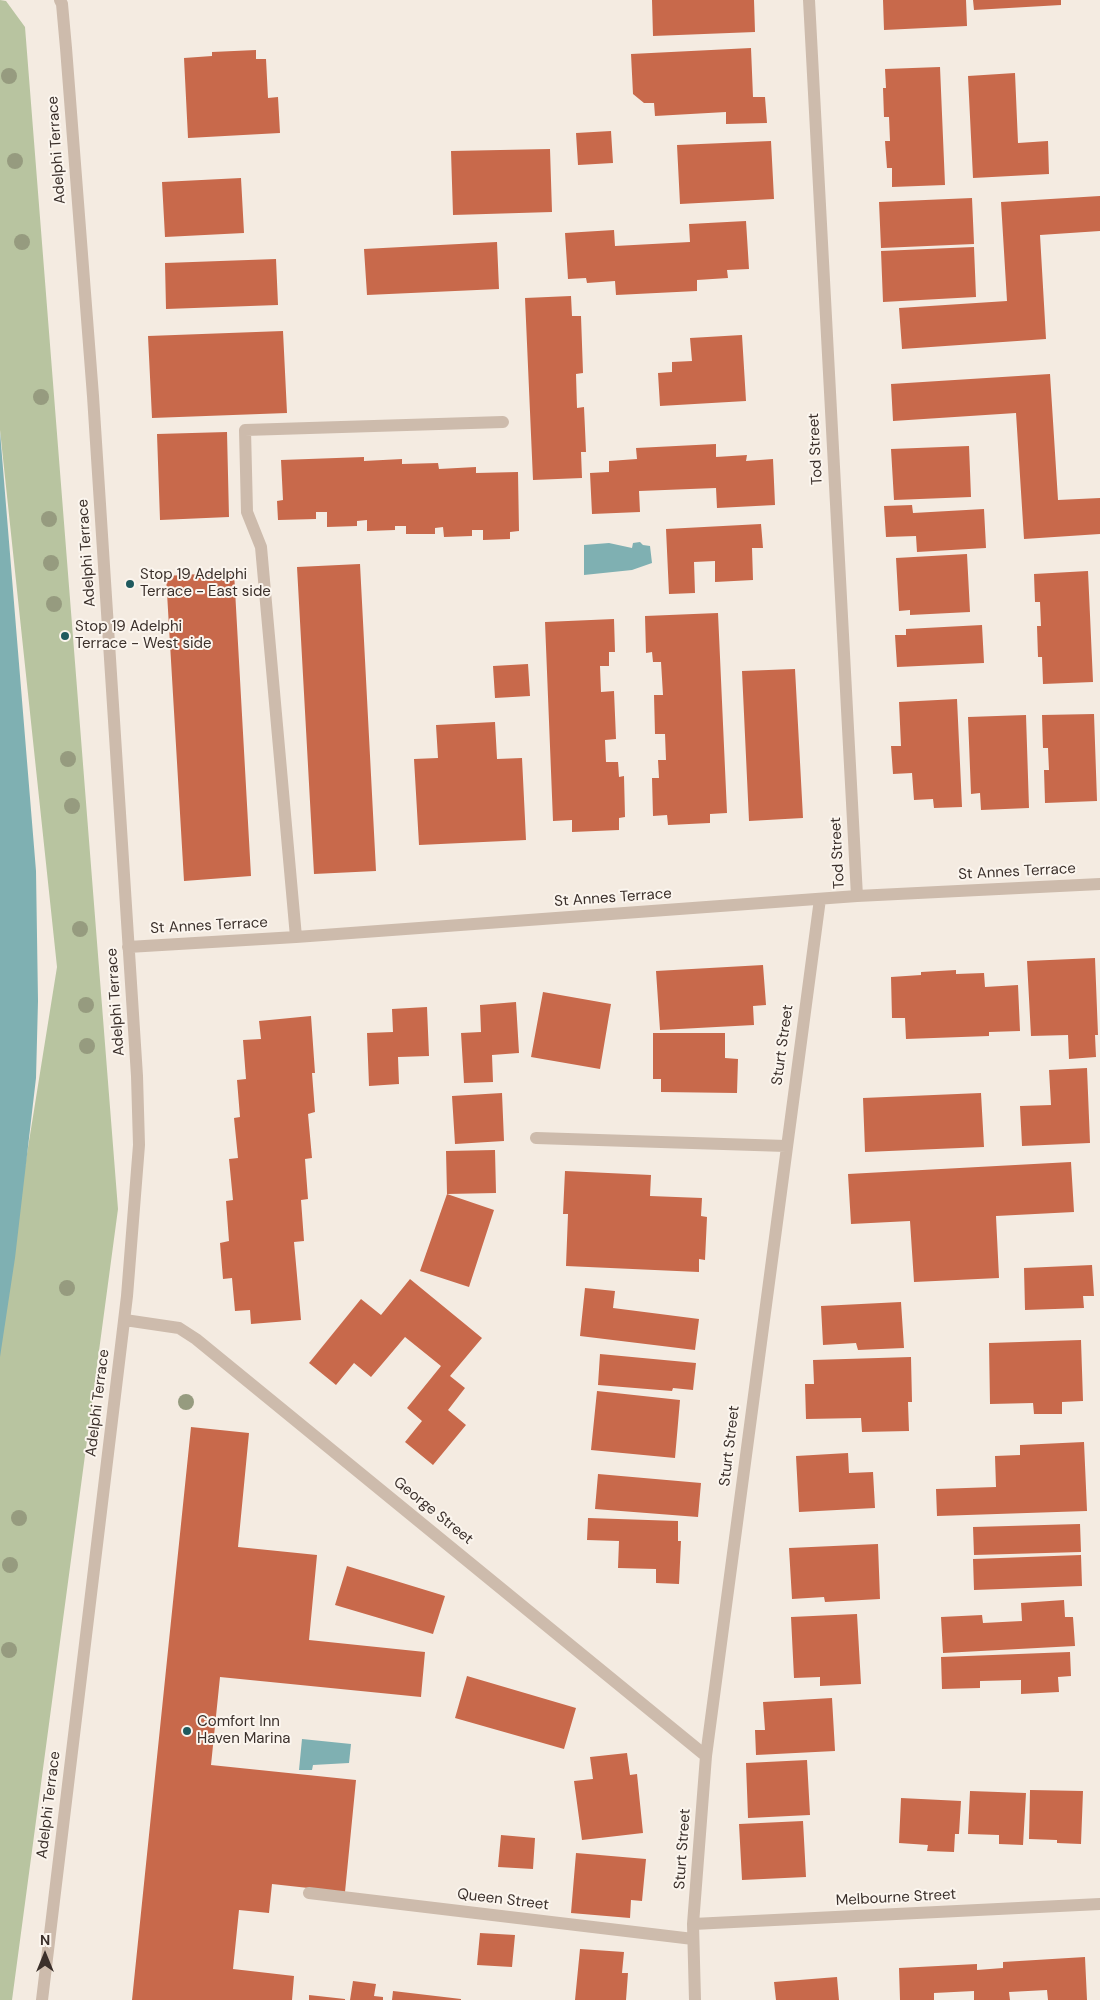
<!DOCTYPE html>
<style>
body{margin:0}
#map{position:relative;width:1100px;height:2000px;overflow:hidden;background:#f4ebe1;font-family:"DM Sans",sans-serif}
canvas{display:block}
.north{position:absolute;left:20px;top:1930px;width:50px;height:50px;-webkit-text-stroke:4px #fbf5ee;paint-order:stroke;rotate:0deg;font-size:14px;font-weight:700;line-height:20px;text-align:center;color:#3b302b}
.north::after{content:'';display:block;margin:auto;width:18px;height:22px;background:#3b302b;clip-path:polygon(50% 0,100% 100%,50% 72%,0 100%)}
</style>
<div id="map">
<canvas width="1100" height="2000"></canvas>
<div class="north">N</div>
</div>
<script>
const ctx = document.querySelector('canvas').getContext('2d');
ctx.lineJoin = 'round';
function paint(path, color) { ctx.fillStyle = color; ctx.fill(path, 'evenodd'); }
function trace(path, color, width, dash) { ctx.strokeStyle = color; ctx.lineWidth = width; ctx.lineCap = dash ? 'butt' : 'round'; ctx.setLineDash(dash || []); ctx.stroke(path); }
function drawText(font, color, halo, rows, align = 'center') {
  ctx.font = font + ' "DM Sans",sans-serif'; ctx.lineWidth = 4; ctx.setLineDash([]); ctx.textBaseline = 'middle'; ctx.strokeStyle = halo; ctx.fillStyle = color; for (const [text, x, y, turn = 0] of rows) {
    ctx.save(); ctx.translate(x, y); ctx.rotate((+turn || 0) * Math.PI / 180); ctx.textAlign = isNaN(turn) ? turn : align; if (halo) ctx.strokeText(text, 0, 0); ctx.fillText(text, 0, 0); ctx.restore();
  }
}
paint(new Path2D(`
 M 0,0 L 6,1 L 25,27 L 118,1209 L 12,2000 L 0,2000 L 0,1322 L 57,967 L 0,430 Z`), '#b8c4a0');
paint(new Path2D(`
 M 0,432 L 36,871 L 38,1001 L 36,1078 L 15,1258 L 0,1357 Z
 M 640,542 L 643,545 L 650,546 L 652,563 L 632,570 L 584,575 L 584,545 L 609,543 L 632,548 L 633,543 Z
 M 302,1739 L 351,1744 L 349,1763 L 313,1765 L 312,1770 L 299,1770 Z`), '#7fb0b2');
paint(new Path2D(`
 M 652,0 L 754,0 L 755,32 L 653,36 Z
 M 883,0 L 966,0 L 967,26 L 884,30 Z
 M 973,0 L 1061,0 L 1061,5 L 974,10 Z
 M 751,48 L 753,97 L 765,97 L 767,123 L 726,124 L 726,112 L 655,116 L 654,103 L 644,103 L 633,94 L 631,54 Z
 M 256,50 L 256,59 L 266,59 L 268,98 L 278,97 L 280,133 L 188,138 L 184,58 L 212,56 L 212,52 Z
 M 940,67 L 945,185 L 892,187 L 892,168 L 887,168 L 885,141 L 890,141 L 889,117 L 884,117 L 883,88 L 886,88 L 885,69 Z
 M 1015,73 L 1018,143 L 1048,141 L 1049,174 L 973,178 L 968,76 Z
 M 611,131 L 613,163 L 578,165 L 576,133 Z
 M 771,141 L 774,199 L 680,204 L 677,145 Z
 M 550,149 L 552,212 L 453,215 L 451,151 Z
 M 241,178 L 244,233 L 165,237 L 162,182 Z
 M 1100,196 L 1100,231 L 1040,235 L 1046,339 L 902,349 L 899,308 L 1007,301 L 1001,202 Z
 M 972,198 L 974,244 L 881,248 L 879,202 Z
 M 746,221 L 749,269 L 727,270 L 728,278 L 697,280 L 697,291 L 616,295 L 615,281 L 587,283 L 586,278 L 568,279 L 565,233 L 614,230 L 615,246 L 690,242 L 689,224 Z
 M 497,242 L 499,289 L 367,295 L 364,249 Z
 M 974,247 L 976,297 L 883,302 L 881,251 Z
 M 276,259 L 278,305 L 166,309 L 165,263 Z
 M 571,296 L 572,316 L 581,316 L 583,373 L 576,374 L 577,408 L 584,407 L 586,452 L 581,452 L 582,478 L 533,480 L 525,298 Z
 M 283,331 L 287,413 L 152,418 L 148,336 Z
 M 742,335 L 746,401 L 660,406 L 658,373 L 672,372 L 672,362 L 692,361 L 690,338 Z
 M 1050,374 L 1058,500 L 1100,498 L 1100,534 L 1024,539 L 1016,413 L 893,421 L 891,384 Z
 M 227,432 L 229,517 L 160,520 L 157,434 Z
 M 716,444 L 716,457 L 747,455 L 746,461 L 773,459 L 775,505 L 717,508 L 716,488 L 639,491 L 640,512 L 592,514 L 590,473 L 609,472 L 609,461 L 637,459 L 636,448 Z
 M 969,446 L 971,497 L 894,500 L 891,449 Z
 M 364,457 L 364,461 L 402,459 L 402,464 L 438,463 L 439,469 L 476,467 L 476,473 L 518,472 L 519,531 L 510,532 L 510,539 L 483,540 L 483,530 L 472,530 L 472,536 L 444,537 L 443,527 L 435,528 L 435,534 L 406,534 L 406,526 L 395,526 L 395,530 L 367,531 L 367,520 L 357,521 L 357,526 L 327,527 L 327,512 L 316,512 L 316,519 L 278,520 L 277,501 L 283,500 L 281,460 Z
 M 912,505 L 913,513 L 984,509 L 986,548 L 917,552 L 916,536 L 886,537 L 884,506 Z
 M 761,524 L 763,548 L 752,548 L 753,580 L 715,582 L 715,561 L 694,562 L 695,593 L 669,594 L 666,529 Z
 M 967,554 L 970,612 L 910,615 L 910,610 L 899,611 L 896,558 Z
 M 360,564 L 376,871 L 314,874 L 297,567 Z
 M 1088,571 L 1093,682 L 1043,684 L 1042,657 L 1038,657 L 1037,626 L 1041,626 L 1040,602 L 1035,602 L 1034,574 Z
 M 234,572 L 251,876 L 184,881 L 166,576 Z
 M 718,613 L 727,813 L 710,814 L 710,823 L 668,825 L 667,815 L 653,816 L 652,778 L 659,778 L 658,760 L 666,760 L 665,734 L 655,734 L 654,695 L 663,695 L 661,662 L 653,662 L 652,652 L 646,653 L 645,616 Z
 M 614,619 L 615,652 L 609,652 L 609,666 L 600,666 L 601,692 L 614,691 L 616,739 L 605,740 L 606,762 L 618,762 L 619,777 L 624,776 L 625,817 L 619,818 L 619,830 L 572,832 L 572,820 L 553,821 L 545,622 Z
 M 982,625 L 984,663 L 897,667 L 895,635 L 906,635 L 906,629 Z
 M 528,664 L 530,696 L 495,698 L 493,666 Z
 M 795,669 L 803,818 L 749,821 L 742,671 Z
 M 957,699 L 962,807 L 934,808 L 933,799 L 914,800 L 912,773 L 893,774 L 891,746 L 901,746 L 899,702 Z
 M 1094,714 L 1097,801 L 1045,803 L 1044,770 L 1049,770 L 1048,748 L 1043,748 L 1042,715 Z
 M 1026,715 L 1029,808 L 981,810 L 980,793 L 971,794 L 968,717 Z
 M 495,722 L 497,759 L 522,758 L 526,840 L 419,845 L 414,759 L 438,758 L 436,725 Z
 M 1095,958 L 1098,1035 L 1095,1035 L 1096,1057 L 1069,1059 L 1068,1035 L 1031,1036 L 1027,961 Z
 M 763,965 L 766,1005 L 753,1006 L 754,1025 L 660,1030 L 656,971 Z
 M 956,970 L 956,974 L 984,973 L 985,987 L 1018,985 L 1020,1031 L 989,1032 L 989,1036 L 906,1039 L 905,1018 L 892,1018 L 891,977 L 921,975 L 921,972 Z
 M 543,992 L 611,1004 L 600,1069 L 531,1057 Z
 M 516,1002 L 519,1053 L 492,1055 L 493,1082 L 464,1083 L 461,1033 L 481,1032 L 480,1005 Z
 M 427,1007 L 429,1056 L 398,1057 L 399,1084 L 369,1086 L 367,1033 L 393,1032 L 392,1009 Z
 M 311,1016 L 315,1073 L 312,1073 L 315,1112 L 308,1114 L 312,1158 L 305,1159 L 308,1199 L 301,1200 L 304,1241 L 294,1242 L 301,1320 L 251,1324 L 250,1310 L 235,1311 L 232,1278 L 223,1279 L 220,1243 L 229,1241 L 226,1201 L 233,1200 L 229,1159 L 238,1158 L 234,1118 L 240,1117 L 237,1080 L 246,1079 L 243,1040 L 261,1039 L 259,1021 Z
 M 653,1033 L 725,1033 L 725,1058 L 738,1059 L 737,1093 L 661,1092 L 661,1079 L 653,1079 Z
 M 1087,1068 L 1090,1143 L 1022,1146 L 1020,1106 L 1051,1105 L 1049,1070 Z
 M 502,1093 L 504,1141 L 455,1144 L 452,1096 Z
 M 981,1093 L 984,1147 L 865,1152 L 863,1098 Z
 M 495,1150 L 496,1193 L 447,1194 L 494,1210 L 469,1287 L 420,1271 L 447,1194 L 446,1151 Z
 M 1071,1162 L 1074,1212 L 996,1216 L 999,1278 L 914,1282 L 910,1221 L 851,1224 L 848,1174 Z
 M 565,1171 L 651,1175 L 650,1196 L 702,1198 L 701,1216 L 707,1217 L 705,1260 L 699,1259 L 699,1272 L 566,1266 L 568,1214 L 563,1214 Z
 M 1092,1265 L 1094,1296 L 1083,1296 L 1084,1308 L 1025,1310 L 1024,1268 Z
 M 410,1279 L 482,1338 L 450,1376 L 465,1388 L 448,1410 L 466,1425 L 433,1465 L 405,1442 L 422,1421 L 407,1408 L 441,1366 L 405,1337 L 371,1377 L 354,1363 L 336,1385 L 309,1363 L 361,1299 L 381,1315 Z
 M 585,1288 L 615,1291 L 613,1308 L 699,1319 L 695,1350 L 580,1336 Z
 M 901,1302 L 904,1348 L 858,1350 L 856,1343 L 823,1345 L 821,1306 Z
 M 1081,1340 L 1083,1401 L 1062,1402 L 1062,1414 L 1034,1414 L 1033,1403 L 990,1404 L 989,1343 Z
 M 600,1354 L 696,1363 L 693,1390 L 673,1388 L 672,1391 L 598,1385 Z
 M 911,1357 L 912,1402 L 908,1402 L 909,1431 L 862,1432 L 861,1418 L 806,1419 L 805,1384 L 814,1384 L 813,1360 Z
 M 597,1391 L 680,1400 L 675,1458 L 591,1450 Z
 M 191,1427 L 249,1433 L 238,1547 L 317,1555 L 309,1640 L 425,1652 L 421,1697 L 220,1677 L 211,1765 L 356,1780 L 345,1892 L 272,1884 L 269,1913 L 239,1910 L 233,1969 L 294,1976 L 292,2000 L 132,2000 Z
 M 1084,1442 L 1087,1511 L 937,1516 L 936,1489 L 996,1487 L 995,1456 L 1020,1455 L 1020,1445 Z
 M 848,1453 L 849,1473 L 873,1472 L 875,1508 L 799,1512 L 796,1456 Z
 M 598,1474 L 701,1483 L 698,1517 L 595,1509 Z
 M 588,1518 L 678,1521 L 678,1541 L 681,1541 L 679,1584 L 656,1583 L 656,1569 L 618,1568 L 619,1541 L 587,1540 Z
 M 1080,1524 L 1081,1552 L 974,1555 L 973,1527 Z
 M 878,1544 L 880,1599 L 825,1602 L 824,1597 L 792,1599 L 789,1548 Z
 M 1081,1555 L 1082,1586 L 974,1590 L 973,1559 Z
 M 347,1566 L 445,1596 L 433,1634 L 335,1605 Z
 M 1064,1600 L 1065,1617 L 1073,1617 L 1075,1646 L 943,1653 L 941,1617 L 982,1615 L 983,1623 L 1022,1621 L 1021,1603 Z
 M 857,1614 L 861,1684 L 820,1686 L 820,1677 L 794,1678 L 791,1617 Z
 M 1070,1652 L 1071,1676 L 1058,1677 L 1059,1692 L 1021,1694 L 1021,1680 L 980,1681 L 980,1688 L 942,1689 L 941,1657 Z
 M 467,1676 L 576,1708 L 564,1749 L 455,1718 Z
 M 832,1698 L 835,1751 L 756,1755 L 755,1730 L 765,1730 L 763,1702 Z
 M 627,1753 L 630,1775 L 637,1774 L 643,1833 L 582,1840 L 574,1781 L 593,1779 L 590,1757 Z
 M 807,1760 L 810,1815 L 748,1818 L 746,1763 Z
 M 1030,1790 L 1083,1791 L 1081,1844 L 1057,1843 L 1057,1840 L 1029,1839 Z
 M 970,1791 L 1026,1793 L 1023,1845 L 999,1844 L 999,1835 L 968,1834 Z
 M 901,1798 L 961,1801 L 959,1834 L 955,1834 L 954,1852 L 927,1851 L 928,1845 L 899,1843 Z
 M 803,1821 L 806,1877 L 742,1880 L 739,1824 Z
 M 501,1835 L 535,1838 L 533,1869 L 498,1867 Z
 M 576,1853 L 646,1859 L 642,1901 L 631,1900 L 630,1918 L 571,1913 Z
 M 480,1933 L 515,1935 L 512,1967 L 477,1965 Z
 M 580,1949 L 624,1952 L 622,1973 L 628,1973 L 626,2000 L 575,2000 Z
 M 1085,1957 L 1087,2000 L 1048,2000 L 1047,1990 L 1009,1992 L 1010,2000 L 974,2000 L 974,1991 L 934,1993 L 934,2000 L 900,2000 L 899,1968 L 977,1964 L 977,1970 L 1003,1968 L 1003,1962 Z
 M 837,1977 L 839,2000 L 776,2000 L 774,1982 Z
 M 353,1981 L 376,1984 L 374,1996 L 383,1997 L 383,2000 L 350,2000 Z
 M 393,1991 L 461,1999 L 461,2000 L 392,2000 Z
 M 309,1995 L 345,1999 L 345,2000 L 309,2000 Z`), '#c8694b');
trace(new Path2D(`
 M 809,0 L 857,896
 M 296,937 L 261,547 L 247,512 L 245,430 L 503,422
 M 128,947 L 296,937 L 857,896 L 1100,884
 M 536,1138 L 786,1146
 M 125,1320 L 179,1328 L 196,1339 L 706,1756
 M 309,1893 L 693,1939
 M 693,1924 L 1100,1904
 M 42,2000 L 127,1296 L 139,1145 L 137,1076 L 93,396 L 66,48 L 62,4 L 60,0
 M 695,2000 L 693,1924 L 706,1756 L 820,899`), '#cdbbac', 12);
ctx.fillStyle = '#969b7f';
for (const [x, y] of [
 [9,76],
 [15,161],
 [22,242],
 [41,397],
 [49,519],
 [51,563],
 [54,604],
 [68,759],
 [72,806],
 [80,929],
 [86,1005],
 [87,1046],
 [67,1288],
 [186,1402],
 [19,1518],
 [10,1565],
 [9,1650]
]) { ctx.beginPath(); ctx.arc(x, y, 8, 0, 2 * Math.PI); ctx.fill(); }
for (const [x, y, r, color] of [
 [130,584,5,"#1f5a5e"],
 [65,636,5,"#1f5a5e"],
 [187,1731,5,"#1f5a5e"]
]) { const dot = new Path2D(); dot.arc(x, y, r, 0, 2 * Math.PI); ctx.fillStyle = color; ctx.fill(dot); trace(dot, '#fbf5ee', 2); }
drawText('15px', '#3b302b', '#fbf5ee', [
 ["Adelphi Terrace",57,150,-94],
 ["Tod Street",816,449,-93],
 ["Adelphi Terrace",87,553,-94],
 ["Tod Street",838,853,-93],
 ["St Annes Terrace",1017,872,-3],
 ["St Annes Terrace",613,898,-4],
 ["St Annes Terrace",209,926,-3],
 ["Adelphi Terrace",116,1002,-94],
 ["Sturt Street",783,1045,-82],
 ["Adelphi Terrace",98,1403,-83],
 ["Sturt Street",730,1446,-83],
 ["George Street",433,1511,39],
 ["Adelphi Terrace",49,1805,-83],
 ["Sturt Street",683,1849,-86],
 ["Melbourne Street",896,1898,-3],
 ["Queen Street",503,1900,7]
]);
drawText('15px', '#3b302b', '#fbf5ee', [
 ["Stop 19 Adelphi",140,575],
 ["Terrace - East side",140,592],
 ["Stop 19 Adelphi",75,627],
 ["Terrace - West side",75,644],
 ["Comfort Inn",197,1722],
 ["Haven Marina",197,1739]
], 'left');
</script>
